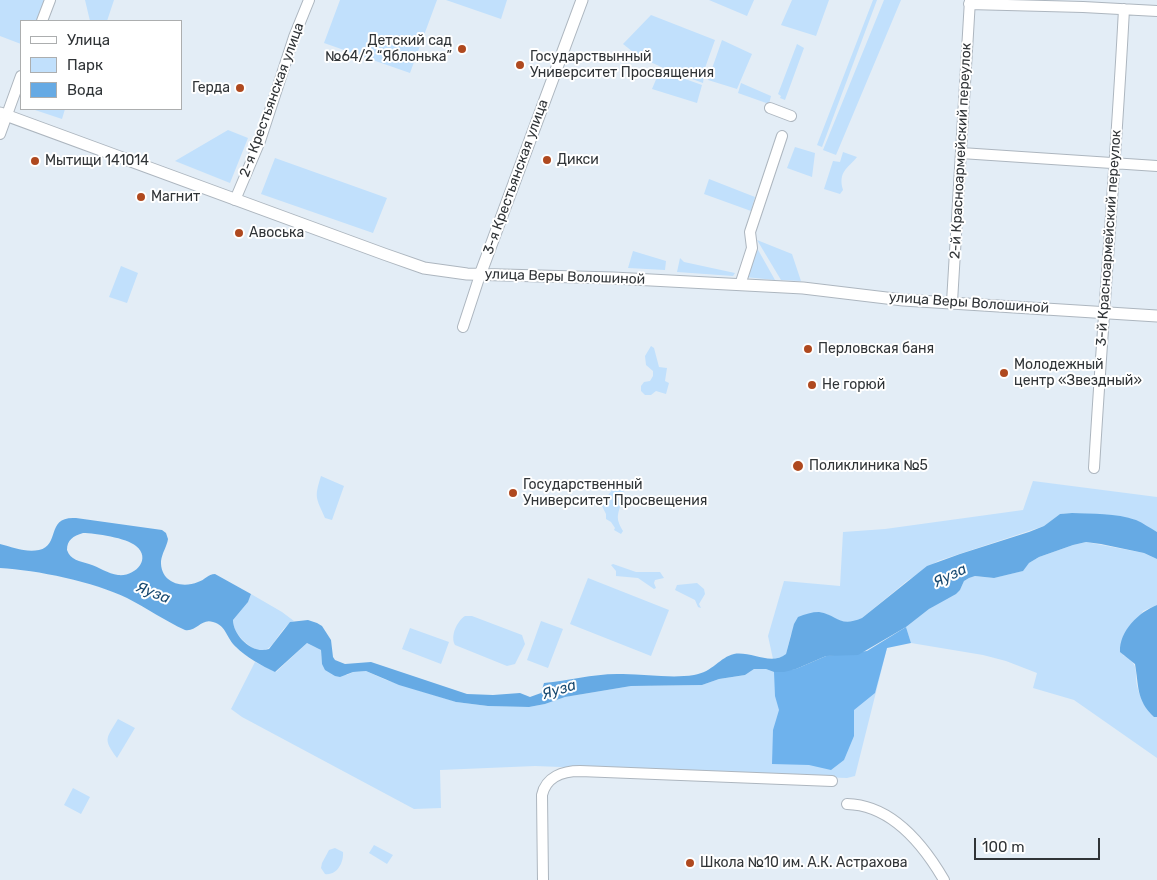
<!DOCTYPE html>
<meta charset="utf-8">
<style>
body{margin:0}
#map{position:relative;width:1157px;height:880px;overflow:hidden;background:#e3edf6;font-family:Rubik,sans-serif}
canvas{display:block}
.legend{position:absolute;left:20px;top:20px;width:162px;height:90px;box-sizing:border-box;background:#fff;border:1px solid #acaeaf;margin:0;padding:6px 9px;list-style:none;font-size:15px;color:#303437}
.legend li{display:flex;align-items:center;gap:10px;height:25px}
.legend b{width:25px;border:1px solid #acaeaf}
.scale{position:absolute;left:974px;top:838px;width:126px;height:22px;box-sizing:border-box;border:2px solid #303437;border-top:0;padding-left:6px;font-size:15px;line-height:18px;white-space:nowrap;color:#303437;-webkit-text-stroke:4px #fff;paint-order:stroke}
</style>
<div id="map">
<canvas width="1157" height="880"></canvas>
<ul class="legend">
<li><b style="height:6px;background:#fff"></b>Улица</li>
<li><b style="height:14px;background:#c1e0fc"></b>Парк</li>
<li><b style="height:14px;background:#66aae4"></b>Вода</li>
</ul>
<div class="scale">100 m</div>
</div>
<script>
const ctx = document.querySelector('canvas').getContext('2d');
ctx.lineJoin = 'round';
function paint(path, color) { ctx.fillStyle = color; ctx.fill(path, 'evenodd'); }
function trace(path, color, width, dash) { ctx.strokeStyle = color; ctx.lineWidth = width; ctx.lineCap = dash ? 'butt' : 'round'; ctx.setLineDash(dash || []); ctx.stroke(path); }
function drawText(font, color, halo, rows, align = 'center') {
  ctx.font = font + ' Rubik,sans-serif'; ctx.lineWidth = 4; ctx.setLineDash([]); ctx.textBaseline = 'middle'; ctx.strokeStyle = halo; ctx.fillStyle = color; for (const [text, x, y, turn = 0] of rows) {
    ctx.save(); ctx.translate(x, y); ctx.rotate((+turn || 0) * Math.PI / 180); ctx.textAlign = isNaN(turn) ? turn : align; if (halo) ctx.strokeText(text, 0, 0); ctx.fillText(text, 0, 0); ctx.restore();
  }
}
paint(new Path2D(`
 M 0,0 L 46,0 L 37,21 L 21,21 L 21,44 L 0,36 Z
 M 85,0 L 114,0 L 107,21 L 90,21 Z
 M 340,0 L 437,0 L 410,73 L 324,43 Z
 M 446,0 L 507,0 L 501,19 Z
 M 709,0 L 754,0 L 747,16 Z
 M 792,0 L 829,0 L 816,36 L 781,25 Z
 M 873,0 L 877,0 L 822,147 L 817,145 Z
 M 884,0 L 901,0 L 836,155 L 823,150 Z
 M 651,15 L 715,40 L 705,68 L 703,83 C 675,72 646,64 623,44 Z
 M 722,40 L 752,54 L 737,89 L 708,80 Z
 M 797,44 L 804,48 L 785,100 L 780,98 L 781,96 L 778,94 Z
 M 660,70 L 702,85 L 697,103 L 652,89 Z
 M 741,83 L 771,96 L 769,104 L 738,93 Z
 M 32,109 L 65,109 L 62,119 Z
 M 228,130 L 248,138 L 230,183 L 175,161 Z
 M 795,147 L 815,153 L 812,177 L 787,168 Z
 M 843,152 L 857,157 C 847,169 838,172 843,190 L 840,194 L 824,189 L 833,161 L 840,162 Z
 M 275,158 L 387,198 L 373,233 L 261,194 Z
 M 709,179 L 755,197 L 751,211 L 704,194 Z
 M 757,240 L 792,254 L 801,281 L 781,280 Z
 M 757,248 L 775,280 L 745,277 Z
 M 633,251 L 666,261 L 665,270 L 628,268 Z
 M 680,258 L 684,262 L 735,273 L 733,276 L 677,272 Z
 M 121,266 L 138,273 L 127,303 L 109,297 Z
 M 651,346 L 654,348 L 659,367 L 667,368 L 665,381 L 669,383 L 666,394 L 656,391 L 651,395 L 645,395 L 641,391 L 641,386 L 644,382 L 650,381 L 653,376 L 653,371 L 646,365 L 645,356 Z
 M 321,476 L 344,486 L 332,520 L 325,518 C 316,497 314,498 321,476 Z
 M 1033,481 L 1157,497 L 1157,532 L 1133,519 L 1109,515 L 1072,513 L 1060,514 L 1044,526 L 938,561 L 907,581 L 862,618 L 853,622 L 842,622 L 826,614 L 791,634 L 786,654 L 782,657 L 773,659 L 768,636 L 784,581 L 840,586 L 843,532 L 885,529 L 1023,510 Z
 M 623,482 L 628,484 C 623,490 624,492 622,499 C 619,514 614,516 623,531 L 621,534 L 614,530 L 615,528 L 611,522 L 606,519 L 606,514 L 602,506 C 606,498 611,488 620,486 Z
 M 1086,542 L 1144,553 L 1157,559 L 1157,605 L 1143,611 L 1123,655 C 1142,665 1133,674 1138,689 C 1140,699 1149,708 1154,717 L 1157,717 L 1157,758 L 1074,700 L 1033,688 L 1037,673 L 1006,661 L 983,655 L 911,643 L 906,627 L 929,609 L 960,590 L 964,581 L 969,578 L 975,576 L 994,578 L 1022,571 L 1029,563 L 1039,557 L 1073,545 Z
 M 613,564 L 636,572 L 660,572 L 664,578 L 655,580 L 654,583 L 656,588 L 654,589 L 638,578 L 616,576 L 616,571 L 611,565 Z
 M 588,578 L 669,610 L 651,656 L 570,624 Z
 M 697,583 L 704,589 L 705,594 L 699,604 L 701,608 L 698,607 L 695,600 L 675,590 L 677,585 Z
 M 251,594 L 282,612 L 294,621 C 274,629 274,666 246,643 C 239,637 233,629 233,620 L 248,602 Z
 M 465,616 L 472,616 L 522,635 L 525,644 L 515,664 L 507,666 L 455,645 C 450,636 457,621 465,616 Z
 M 541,621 L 563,629 L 548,668 L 527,660 Z
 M 410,628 L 449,642 L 441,664 L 402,649 Z
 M 307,643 L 321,650 L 322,664 L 347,675 L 353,672 L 366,671 L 386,680 L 456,702 L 488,706 L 529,707 L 545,704 L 565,697 L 631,686 L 702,685 L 719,679 L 745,675 L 754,669 L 766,669 L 774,672 L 784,672 L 840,655 L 858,655 L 867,651 L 887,648 L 855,776 L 847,778 L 535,766 L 440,770 L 441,808 L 414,809 L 242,717 L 231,709 L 255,662 L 276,672 Z
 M 118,719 L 135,728 L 117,758 C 102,738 107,738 118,719 Z
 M 73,788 L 90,797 L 81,814 L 64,805 Z
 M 374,845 L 393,855 L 387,864 L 369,853 Z
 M 335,848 L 343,852 C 344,862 337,876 325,874 L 321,868 L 322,863 L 329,850 Z`), '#c1e0fc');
paint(new Path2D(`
 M 906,627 L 911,643 L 887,648 L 875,693 L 854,710 L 854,736 L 844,760 L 831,770 L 809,765 L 772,764 L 773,730 L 779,710 L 775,696 L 774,672 L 796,669 L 826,656 L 867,651 Z`), '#6eb2ed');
paint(new Path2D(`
 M 1072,513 C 1092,514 1116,513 1136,520 C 1143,523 1150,528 1157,532 L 1157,559 L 1144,553 L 1101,544 L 1086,542 L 1073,545 L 1039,557 L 1029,563 L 1023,571 L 994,578 L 975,576 L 969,578 L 964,581 L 960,590 L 956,594 L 929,609 L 906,627 L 858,655 L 826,656 L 796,669 L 784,672 L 774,672 L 766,669 L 754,669 L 745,675 L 719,679 L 702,685 L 631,686 L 565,697 L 545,704 L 529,707 L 488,706 L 456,702 L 399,685 L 366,671 L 353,672 L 340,677 L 335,676 L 325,670 L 322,664 L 321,650 L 307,643 L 275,672 C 262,666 246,657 236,647 C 226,638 227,626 213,622 C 201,618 197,632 185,630 C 165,621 147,608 127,598 C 94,582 37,570 0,568 L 0,544 C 12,547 26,553 39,550 C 61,545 45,516 76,518 L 162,530 L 166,533 L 168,539 C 167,546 162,553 161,561 C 160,582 181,589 198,582 C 205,580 208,574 215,574 L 251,594 L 248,602 L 233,620 C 233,635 252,655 269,649 L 290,622 L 308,620 L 317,623 L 322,626 L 331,640 L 333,657 L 335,660 L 345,664 L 371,662 L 467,694 L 493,695 L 520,693 L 530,697 L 541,693 L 544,683 C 568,681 592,674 617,674 C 642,673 668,679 694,675 C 713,672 720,657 734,654 C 751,651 771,666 786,654 L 794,624 L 798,617 C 805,614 812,612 819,612 C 838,615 839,628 862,618 L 927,566 L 960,554 L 1029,532 L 1044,526 L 1060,514 ZM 83,533 C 95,533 127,538 136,546 C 152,559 135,577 118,575 C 108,574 99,567 89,564 C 80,561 70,560 67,550 C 67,540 73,536 83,533 Z
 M 1157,605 L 1157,717 L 1154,717 C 1136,700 1139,686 1135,664 L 1120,652 C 1119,631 1139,612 1157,605 Z`), '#66aae4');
const minor = new Path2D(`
 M 969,4 L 1083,7 L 1157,11
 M 42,21 L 50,0
 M 770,108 L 791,116
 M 0,134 L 21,76
 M 961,153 L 1157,166
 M 235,200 L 260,141 L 294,37 L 309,0
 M 740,285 L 752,248 L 750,232 L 782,136
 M 952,302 L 970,0
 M 463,327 L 480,275
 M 1094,468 C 1103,315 1116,162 1124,9
 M 847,804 C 892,805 923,844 944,880
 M 543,880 L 542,795 C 546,777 563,771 580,771 L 832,781`);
const tertiary = new Path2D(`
 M 0,113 L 384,254 L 424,268 L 467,274 L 613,278 L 803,288 L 903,300 L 1157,316
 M 480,275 L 582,0`);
trace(minor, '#adb6bf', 12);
trace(tertiary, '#adb6bf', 13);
trace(minor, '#fff', 10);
trace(tertiary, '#fff', 11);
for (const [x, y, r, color] of [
 [462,49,5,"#af491f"],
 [520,65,5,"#af491f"],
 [240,88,5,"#af491f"],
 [547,160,5,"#af491f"],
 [35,161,5,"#af491f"],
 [141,197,5,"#af491f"],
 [239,233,5,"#af491f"],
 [808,349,5,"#af491f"],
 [1004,373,5,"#af491f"],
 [812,385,5,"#af491f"],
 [798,466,6,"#af491f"],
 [513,493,5,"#af491f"],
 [690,863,5,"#af491f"]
]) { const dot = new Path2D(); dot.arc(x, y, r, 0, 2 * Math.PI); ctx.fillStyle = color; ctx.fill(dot); trace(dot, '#fff', 2); }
drawText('14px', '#303437', '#fff', [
 ["Детский сад",452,41,"right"],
 ["№64/2 “Яблонька”",452,57,"right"],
 ["Государствынный",530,57],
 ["Университет Просвящения",530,73],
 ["Герда",230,88,"right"],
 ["Дикси",557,160],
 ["Мытищи 141014",45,161],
 ["Магнит",151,197],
 ["Авоська",249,233],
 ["Перловская баня",818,349],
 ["Молодежный",1014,365],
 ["центр «Звездный»",1014,381],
 ["Не горюй",822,385],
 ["Поликлиника №5",809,466],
 ["Государственный",523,485],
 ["Университет Просвещения",523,501],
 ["Школа №10 им. А.К. Астрахова",700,863]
], 'left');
drawText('14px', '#303437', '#fff', [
 ["2-я Крестьянская улица",272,100,-70],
 ["2-й Красноармейский переулок",961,151,-87],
 ["3-я Крестьянская улица",516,177,-70],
 ["3-й Красноармейский переулок",1109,238,-86],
 ["улица Веры Волошиной",565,277,2],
 ["улица Веры Волошиной",969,303,4]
]);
drawText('italic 15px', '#184a71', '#fff', [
 ["Яуза",950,576,-26],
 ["Яуза",153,593,21],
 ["Яуза",559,690,-17]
]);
</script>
